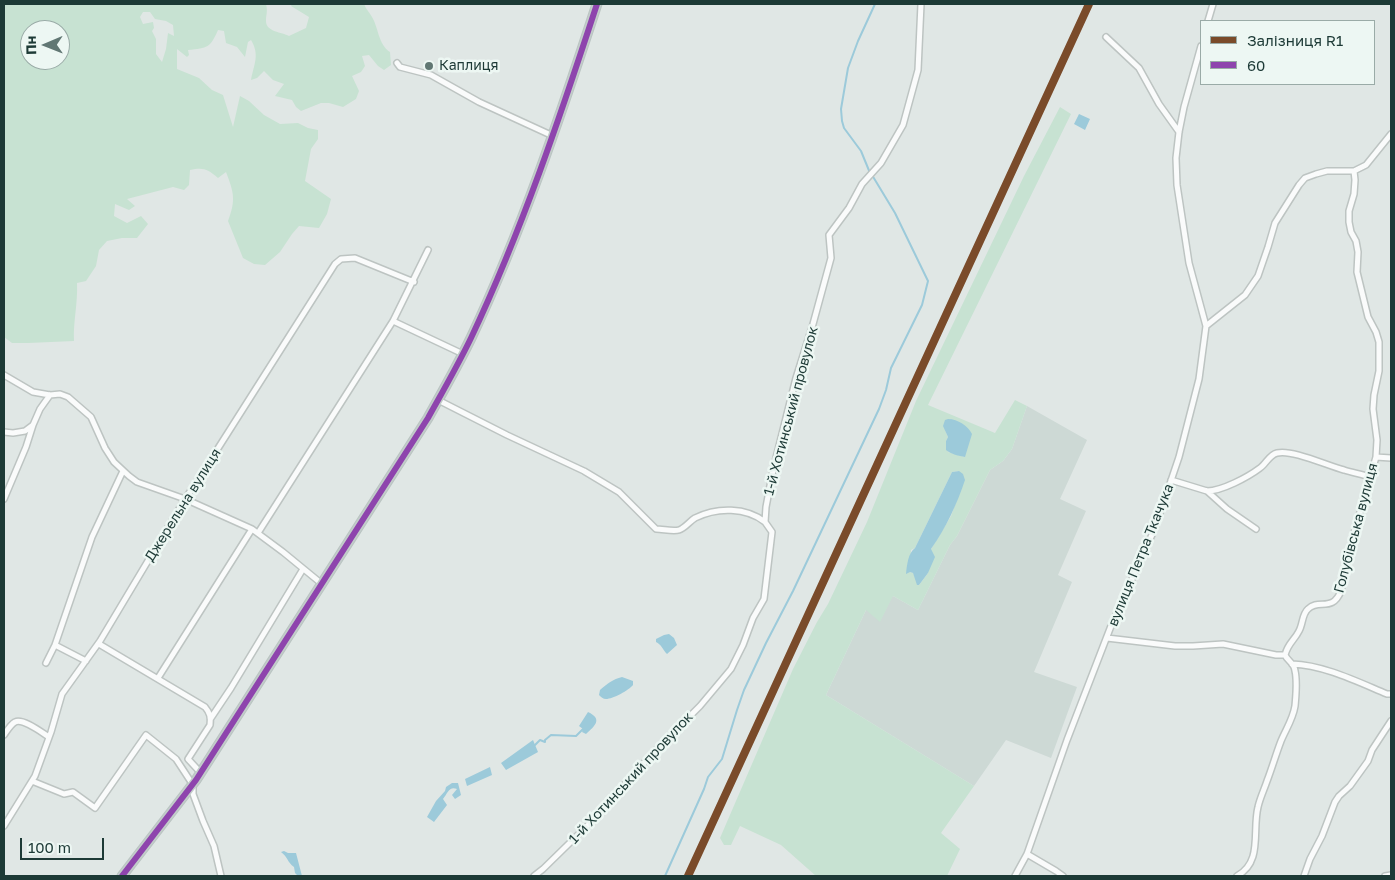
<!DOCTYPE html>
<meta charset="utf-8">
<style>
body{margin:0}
#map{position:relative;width:1395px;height:880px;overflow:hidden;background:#e0e7e5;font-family:"Golos Text",sans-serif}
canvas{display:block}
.frame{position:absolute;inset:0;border:5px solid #1d3a36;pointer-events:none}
.legend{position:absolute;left:1200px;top:20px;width:175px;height:65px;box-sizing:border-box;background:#edf7f3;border:1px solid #9aaba7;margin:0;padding:6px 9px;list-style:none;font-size:15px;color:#1d3a36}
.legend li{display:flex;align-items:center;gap:10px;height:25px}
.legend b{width:25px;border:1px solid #9aaba7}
.north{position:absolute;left:20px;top:20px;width:50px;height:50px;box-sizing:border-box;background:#edf7f3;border:1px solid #9aaba7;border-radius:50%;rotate:269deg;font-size:14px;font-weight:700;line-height:20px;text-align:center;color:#1d3a36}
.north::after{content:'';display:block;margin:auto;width:18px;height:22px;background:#617773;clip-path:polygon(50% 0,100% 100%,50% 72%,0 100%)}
.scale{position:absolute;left:20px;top:838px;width:84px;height:22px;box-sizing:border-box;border:2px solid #1d3a36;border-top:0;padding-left:6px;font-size:15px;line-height:18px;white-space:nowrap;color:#1d3a36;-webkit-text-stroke:4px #edf7f3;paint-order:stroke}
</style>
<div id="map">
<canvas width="1395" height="880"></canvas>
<div class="frame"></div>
<ul class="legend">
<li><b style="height:6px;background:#7a4b2a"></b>Залізниця R1</li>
<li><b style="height:6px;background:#8e44ad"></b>60</li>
</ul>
<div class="north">Пн</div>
<div class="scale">100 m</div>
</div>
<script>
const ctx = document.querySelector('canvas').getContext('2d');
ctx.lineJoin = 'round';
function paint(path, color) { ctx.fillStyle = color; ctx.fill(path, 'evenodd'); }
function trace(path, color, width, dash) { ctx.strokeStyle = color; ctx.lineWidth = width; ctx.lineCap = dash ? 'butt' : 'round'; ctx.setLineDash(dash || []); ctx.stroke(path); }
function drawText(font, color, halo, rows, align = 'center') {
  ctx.font = font + ' "Golos Text",sans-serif'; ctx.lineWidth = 5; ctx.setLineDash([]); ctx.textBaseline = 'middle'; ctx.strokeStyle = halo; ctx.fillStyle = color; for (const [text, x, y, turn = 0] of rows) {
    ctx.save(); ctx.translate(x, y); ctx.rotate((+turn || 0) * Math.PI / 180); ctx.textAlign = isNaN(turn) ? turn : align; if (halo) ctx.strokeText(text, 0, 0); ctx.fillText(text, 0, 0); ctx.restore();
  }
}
paint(new Path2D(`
 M 1027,406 L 1087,440 L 1060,499 L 1086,511 L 1058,575 L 1072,582 L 1034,672 L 1077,687 L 1051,758 L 1006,740 L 974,786 L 826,695 L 866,610 L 893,596 L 918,610 L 950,545 L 957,536 L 990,470 L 1003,461 L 1012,449 Z`), '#cdd9d5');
paint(new Path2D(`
 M 4,4 L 266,4 C 268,12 266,14 266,21 C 266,32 282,32 289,36 L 306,28 L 309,17 L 291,6 L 292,4 L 364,4 C 366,9 369,12 372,17 C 379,29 378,44 390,52 L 391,65 L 384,70 L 378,66 L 369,55 L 362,56 L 365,66 L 361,72 L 352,76 L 359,91 L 356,99 L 343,107 L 329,103 L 321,103 L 301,111 L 296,107 L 292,100 L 275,96 L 284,84 L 273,80 L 264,71 L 257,78 L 251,80 C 254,64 260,55 251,40 L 248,42 L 245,57 L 237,47 L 226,43 L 224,31 L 218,30 C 210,48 208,48 188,50 L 189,55 L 187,57 L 177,49 L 177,69 L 199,78 L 212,90 L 223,95 L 233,127 L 240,96 L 249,101 L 264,115 L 280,124 L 298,123 L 308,128 L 318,130 L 318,139 L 311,149 L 305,181 L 331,199 L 327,214 L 319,228 L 299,226 L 292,234 L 280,252 L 265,265 L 254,264 L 243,258 L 228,221 C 236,200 234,193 226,172 L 218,178 C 208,169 203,167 190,170 L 189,185 L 184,190 L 173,187 L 127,199 L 135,206 L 129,210 L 115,204 L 114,216 L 127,223 L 141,216 L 148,224 L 137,238 L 122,238 L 107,241 L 99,250 L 96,266 L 86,281 L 77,283 C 78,303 73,322 74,341 L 28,343 L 12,343 L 4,337 ZM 143,12 L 150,12 L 155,19 L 166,21 L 173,25 L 174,36 L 168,33 L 166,49 L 162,62 L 156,54 L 156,39 L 152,31 L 154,28 L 153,22 L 143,24 L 140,17 ZM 30,30 L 60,30 L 60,60 L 30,60 Z
 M 1060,107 L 1071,114 L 928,405 L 995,433 L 1015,400 L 1027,406 L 1012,449 L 1003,461 L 990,470 L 957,536 L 950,545 L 918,610 L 893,596 L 880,622 L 866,610 L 826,695 L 974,786 L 941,833 L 960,849 L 947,876 L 816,876 L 781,845 L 740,826 L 731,845 L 724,845 L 720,838 L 793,669 L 817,622 L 828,604 L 867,522 L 916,401 L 1024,176 ZM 945,430 L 965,457 L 948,452 L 946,441 L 948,437 ZM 959,471 L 956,502 L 951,516 L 931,549 L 928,573 L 919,585 L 913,573 L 910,572 L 911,550 L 915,548 L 952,472 Z`), '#c7e2d2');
paint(new Path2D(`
 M 1079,114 L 1090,119 L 1085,130 L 1074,124 Z
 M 948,419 C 958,419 968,426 972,434 L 965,457 C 959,456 951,454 946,450 L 946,441 L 948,437 L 943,426 L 945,420 Z
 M 959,471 L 963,474 L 965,480 C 957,504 946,528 931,549 L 935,557 L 928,573 L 919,585 L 917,585 L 913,573 L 910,572 L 906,574 C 907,565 908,553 915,548 L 952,472 Z
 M 669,634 L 674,638 L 677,645 L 667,654 C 663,650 661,644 656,642 L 656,639 L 664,635 Z
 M 622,677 L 633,681 L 633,685 C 629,690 613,699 606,699 C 603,699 601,697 599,695 L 600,690 C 607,684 613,679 622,677 Z
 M 588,712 C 603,719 595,726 586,734 L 582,732 L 583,729 L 579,726 Z
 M 533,740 L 538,752 L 506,770 L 501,763 Z
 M 490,767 L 492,775 L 467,786 L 465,779 Z
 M 452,783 L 458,783 L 461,795 L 455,799 L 452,795 L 457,789 C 449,786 448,793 443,799 L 447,805 L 434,822 L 427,817 L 436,801 L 445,791 L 446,787 Z
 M 284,851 L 288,853 L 296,853 L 302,876 L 298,876 L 295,873 L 294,867 C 287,862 288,857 281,852 Z`), '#9ccada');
trace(new Path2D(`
 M 870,173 L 861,151 L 844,128 L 842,121 L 841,109 L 848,68 L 858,41 L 875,4
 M 535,745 L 540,740 L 545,742 L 545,740 L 551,735 L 576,736 L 583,729
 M 665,876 L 704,789 L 708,777 L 722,759 L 737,710 L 744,690 L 766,643 L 793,591 L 879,409 L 886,390 L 891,368 L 922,305 L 928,281 L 895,213 L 872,175`), '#9ccada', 2);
const minor = new Path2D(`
 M 1208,21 L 1213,4
 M 1106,37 L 1139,68 L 1159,104 L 1179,132
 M 397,63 L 400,67 L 431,75 L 479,102 L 553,136
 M 393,321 L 463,354
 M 1206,326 L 1245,295 L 1258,276 L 1268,247 L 1275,223 L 1299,185 L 1305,178 L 1316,174 L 1327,171 L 1354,171 L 1366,165 L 1391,134
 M 4,375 L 33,392 L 50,395 L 60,394 L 68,397 L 91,417 L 105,448 L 114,462 L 129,476 L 137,482 L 185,499 L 252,529 L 283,552 L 322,584
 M 438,400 L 507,435 L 584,471 L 619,492 L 656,529 C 663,529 673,532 679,530 C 685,528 690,521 695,518 C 717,507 746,507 765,522
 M 4,432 L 13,433 L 25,431 L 33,425 L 40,409 L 50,395
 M 1376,457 L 1391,458
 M 1171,480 L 1207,491 C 1222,491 1248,477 1260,468 C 1266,464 1269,455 1277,453 C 1292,449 1328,466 1344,470 C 1353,473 1362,474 1370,477
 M 1207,491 L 1227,509 L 1256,529
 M 4,499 L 26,447 L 33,425
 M 258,533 L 393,321 L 428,250
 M 1107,638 L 1175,646 L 1193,646 L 1223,644 L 1276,655 L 1285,655
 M 99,644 L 205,707 C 210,713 211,717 210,725 L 188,759 L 200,772
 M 86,661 L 55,645 L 92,537 L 123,471
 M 46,663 L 55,645
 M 1292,664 C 1324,665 1358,682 1387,694 L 1391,694
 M 158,678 L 252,529
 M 211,718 L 231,688 L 303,569
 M 4,735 C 7,731 10,725 15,722 C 23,718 41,732 49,737
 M 32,781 L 64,794 L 73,792 L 95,808 L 146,735 L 176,759 L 193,785 L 193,794 L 203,821 L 214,846 L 221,876
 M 4,826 L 35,776 L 51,732 L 62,694 L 100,641 L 185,499 L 196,483 L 335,264 L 341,259 L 355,258 L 414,282
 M 1027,854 L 1056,871 L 1063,876
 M 534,876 L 543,869 L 588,825 L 654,752 L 700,706 L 731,669 L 743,645 L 753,618 L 764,599 L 772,532 L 765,522 L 766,507 L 773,470 L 796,378 L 813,324 L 831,258 L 829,235 L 849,208 L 862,184 L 881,163 L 903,125 L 918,70 L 921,4
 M 1015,876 L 1027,854 L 1067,740 L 1111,626 L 1155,528 L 1179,457 L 1199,379 L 1206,326 L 1189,263 L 1177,185 L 1176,158 L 1179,132 L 1184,107 L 1201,46
 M 1237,876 C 1263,862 1252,831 1258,807 C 1260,798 1264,790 1267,781 C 1272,768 1276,754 1281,741 C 1286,729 1293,719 1295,706 C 1296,695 1298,678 1294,667 C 1292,662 1287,660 1285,655 C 1288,643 1294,641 1299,631 C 1303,624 1302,614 1308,609 C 1319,598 1332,613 1341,591 L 1354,533 L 1376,457 L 1377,440 L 1373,409 L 1374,395 L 1379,371 L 1379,342 L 1376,332 L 1368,317 L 1357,272 L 1358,252 L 1356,241 L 1351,232 L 1349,222 L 1349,211 L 1354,194 L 1355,180 L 1354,171
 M 1304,876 L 1310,859 L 1322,836 L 1335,802 L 1339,796 L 1350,786 L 1368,761 L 1372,750 L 1391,721
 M 1385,876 L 1391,875`);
const trunk = new Path2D(`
 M 122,876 L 196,780 L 428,418 C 443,391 458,365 471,338 C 522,230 560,117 597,4`);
trace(minor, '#bdc4c2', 8);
trace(trunk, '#bac4c2', 11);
trace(minor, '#fafbfb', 5);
trace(trunk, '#c2ccca', 9);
trace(new Path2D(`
 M 122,876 L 196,780 L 428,418 C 443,391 458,365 471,338 C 522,230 560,117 597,4`), '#8e44ad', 6);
trace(new Path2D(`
 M 688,876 L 1089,4`), '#7a4b2a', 8);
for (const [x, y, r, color] of [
 [429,66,5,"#617773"]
]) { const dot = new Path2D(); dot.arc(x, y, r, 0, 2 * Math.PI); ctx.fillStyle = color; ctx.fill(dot); trace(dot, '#edf7f3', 2); }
drawText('14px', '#1d3a36', '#edf7f3', [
 ["Каплиця",439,66]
], 'left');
drawText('14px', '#1d3a36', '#edf7f3', [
 ["1-й Хотинський провулок",791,411,-75],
 ["Джерельна вулиця",183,505,-58],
 ["Голубівська вулиця",1356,528,-75],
 ["вулиця Петра Ткачука",1141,555,-68],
 ["1-й Хотинський провулок",631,778,-47]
]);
</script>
